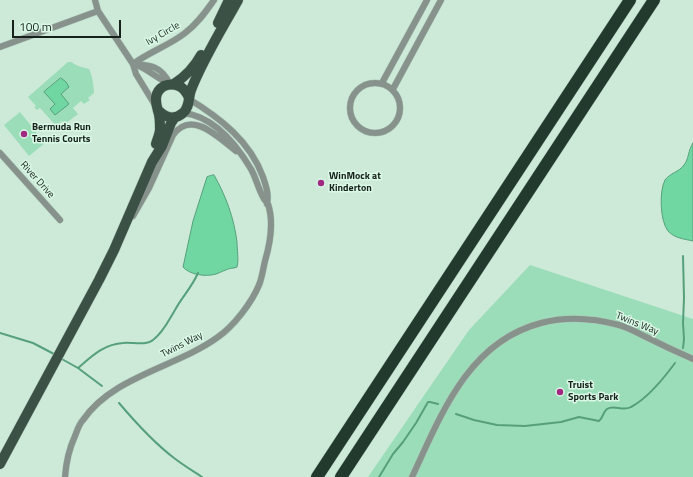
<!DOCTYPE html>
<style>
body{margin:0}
#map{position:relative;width:693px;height:477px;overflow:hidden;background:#cdead9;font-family:"Titillium Web",sans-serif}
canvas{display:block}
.scale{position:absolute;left:12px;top:20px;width:109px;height:18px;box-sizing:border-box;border:2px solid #16211b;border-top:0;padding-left:5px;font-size:12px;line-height:14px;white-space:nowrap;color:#16211b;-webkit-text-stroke:3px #daf8e6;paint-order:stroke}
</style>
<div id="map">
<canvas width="693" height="477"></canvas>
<div class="scale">100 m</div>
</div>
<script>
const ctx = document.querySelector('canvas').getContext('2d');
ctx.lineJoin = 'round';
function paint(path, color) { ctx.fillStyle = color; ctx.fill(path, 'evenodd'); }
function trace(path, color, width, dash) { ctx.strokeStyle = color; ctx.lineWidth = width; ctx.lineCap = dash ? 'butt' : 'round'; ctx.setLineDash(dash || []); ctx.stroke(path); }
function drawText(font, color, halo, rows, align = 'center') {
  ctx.font = font + ' "Titillium Web",sans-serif'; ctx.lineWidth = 3; ctx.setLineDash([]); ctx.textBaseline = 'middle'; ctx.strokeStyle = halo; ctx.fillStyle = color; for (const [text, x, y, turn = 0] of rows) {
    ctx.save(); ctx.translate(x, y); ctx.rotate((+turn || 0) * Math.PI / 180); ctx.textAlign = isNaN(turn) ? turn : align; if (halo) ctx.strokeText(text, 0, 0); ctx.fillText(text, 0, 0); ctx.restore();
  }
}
paint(new Path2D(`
 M 68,62 L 71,62 L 78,66 L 89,69 C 92,73 94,88 94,93 L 88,98 L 90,100 L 84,104 L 81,101 L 73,108 L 78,114 L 65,124 L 62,121 L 56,126 L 40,108 L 37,110 L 34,107 L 36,106 L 28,97 Z
 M 20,112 L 45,143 L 29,156 L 4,125 Z
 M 530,265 L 693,319 L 693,477 L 368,477 L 469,330 Z`), '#9cddb9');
const water = new Path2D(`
 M 61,78 L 66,82 L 69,87 L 61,94 L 69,104 L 55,115 L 50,109 L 55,104 L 44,92 Z
 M 693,143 L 693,241 C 684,239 674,238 668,231 C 660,221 659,191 665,180 C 670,173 679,172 684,165 C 689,159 688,150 693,143 Z
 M 214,175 C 226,196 234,218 237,242 C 237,250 239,259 237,267 L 234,268 C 228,268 222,272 216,274 C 206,277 190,275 183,267 L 193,221 L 206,180 L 207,177 Z`);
paint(water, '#70d7a3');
trace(water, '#55a07a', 1);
trace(new Path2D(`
 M 683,256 L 684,298 L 683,323 L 684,339 L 683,348
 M 0,333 L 33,343 L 54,354
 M 60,358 L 78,368 L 102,386
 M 78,368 C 92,356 104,344 123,343 C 132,342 146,346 153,340 C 163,333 169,320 175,310 C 182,297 192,287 198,273
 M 119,403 C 136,423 153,442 174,458 C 183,465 193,471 202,477
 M 456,414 L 474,420 L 497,425 L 525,426 L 561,422 L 579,417 L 599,421 C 603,418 603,412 607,409 C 614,404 623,412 631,407 C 648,398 664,378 675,363
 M 379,477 L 393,454 L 403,442 L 416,423 L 428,402 L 430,402 L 438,404`), '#55a07a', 2);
const street = new Path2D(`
 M 95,0 L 98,11 L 133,64 L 136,74 L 155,105
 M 0,47 L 98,11
 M 133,64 C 149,52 170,45 185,33 C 197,24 205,13 214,0
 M 133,64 C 151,65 161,66 170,84
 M 137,65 C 149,70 158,79 170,84
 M350 108a25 25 0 1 1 50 0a25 25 0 1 1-50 0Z
 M 382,83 L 427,0
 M 393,89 L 441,0
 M 189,99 C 220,118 250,141 263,177 C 266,186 269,194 267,204
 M 0,153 L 60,220
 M 133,216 L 149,188 L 173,135 C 192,109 219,138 236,151
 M 65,477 C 66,463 69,449 75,436 C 77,431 79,424 83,420 C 113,376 177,367 218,337 C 234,326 252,302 259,285 C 262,278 263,269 265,261 C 270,244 274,222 268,204 C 267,202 264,200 263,197 C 258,188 256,178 251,169 C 236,144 214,116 183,113
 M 412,477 C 441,415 468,342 541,323 C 567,316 593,318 619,325 C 627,327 636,332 644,336 C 660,344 677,352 693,359`);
const primary = new Path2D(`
 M 218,23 L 229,0
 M 174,84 C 186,76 194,68 201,55
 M 159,111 C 166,118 175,120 183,113 C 190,107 188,98 191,90 C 203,59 222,29 238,0
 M 156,144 C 157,140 160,134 160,129 C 160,124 160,116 158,111 C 155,101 154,92 164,86 C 169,84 174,84 179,86 C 184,88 187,93 189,98
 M 0,464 L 99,280 L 114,250 L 152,162 L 162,146 L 171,123 L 175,117`);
const highway = new Path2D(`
 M 317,477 L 630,0
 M 341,477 L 654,0`);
trace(street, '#acc6b7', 7);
trace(primary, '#acc6b7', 11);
trace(highway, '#acc6b7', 13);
trace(street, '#86928b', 6);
trace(primary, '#3c5145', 10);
trace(highway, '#223a2d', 12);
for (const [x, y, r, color] of [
 [24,134,4,"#a02982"],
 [321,183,4,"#a02982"],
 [560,392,4,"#a02982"]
]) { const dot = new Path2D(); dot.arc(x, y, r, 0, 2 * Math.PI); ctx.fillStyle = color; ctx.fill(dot); trace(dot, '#daf8e6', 1.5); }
drawText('10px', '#16211b', '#daf8e6', [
 ["Ivy Circle",163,34,-30],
 ["River Drive",37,180,48],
 ["Twins Way",637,324,22],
 ["Twins Way",182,345,-27]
]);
drawText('bold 10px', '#16211b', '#daf8e6', [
 ["Bermuda Run",32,128],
 ["Tennis Courts",32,140],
 ["WinMock at",329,177],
 ["Kinderton",329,189],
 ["Truist",568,386],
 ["Sports Park",568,398]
], 'left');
</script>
